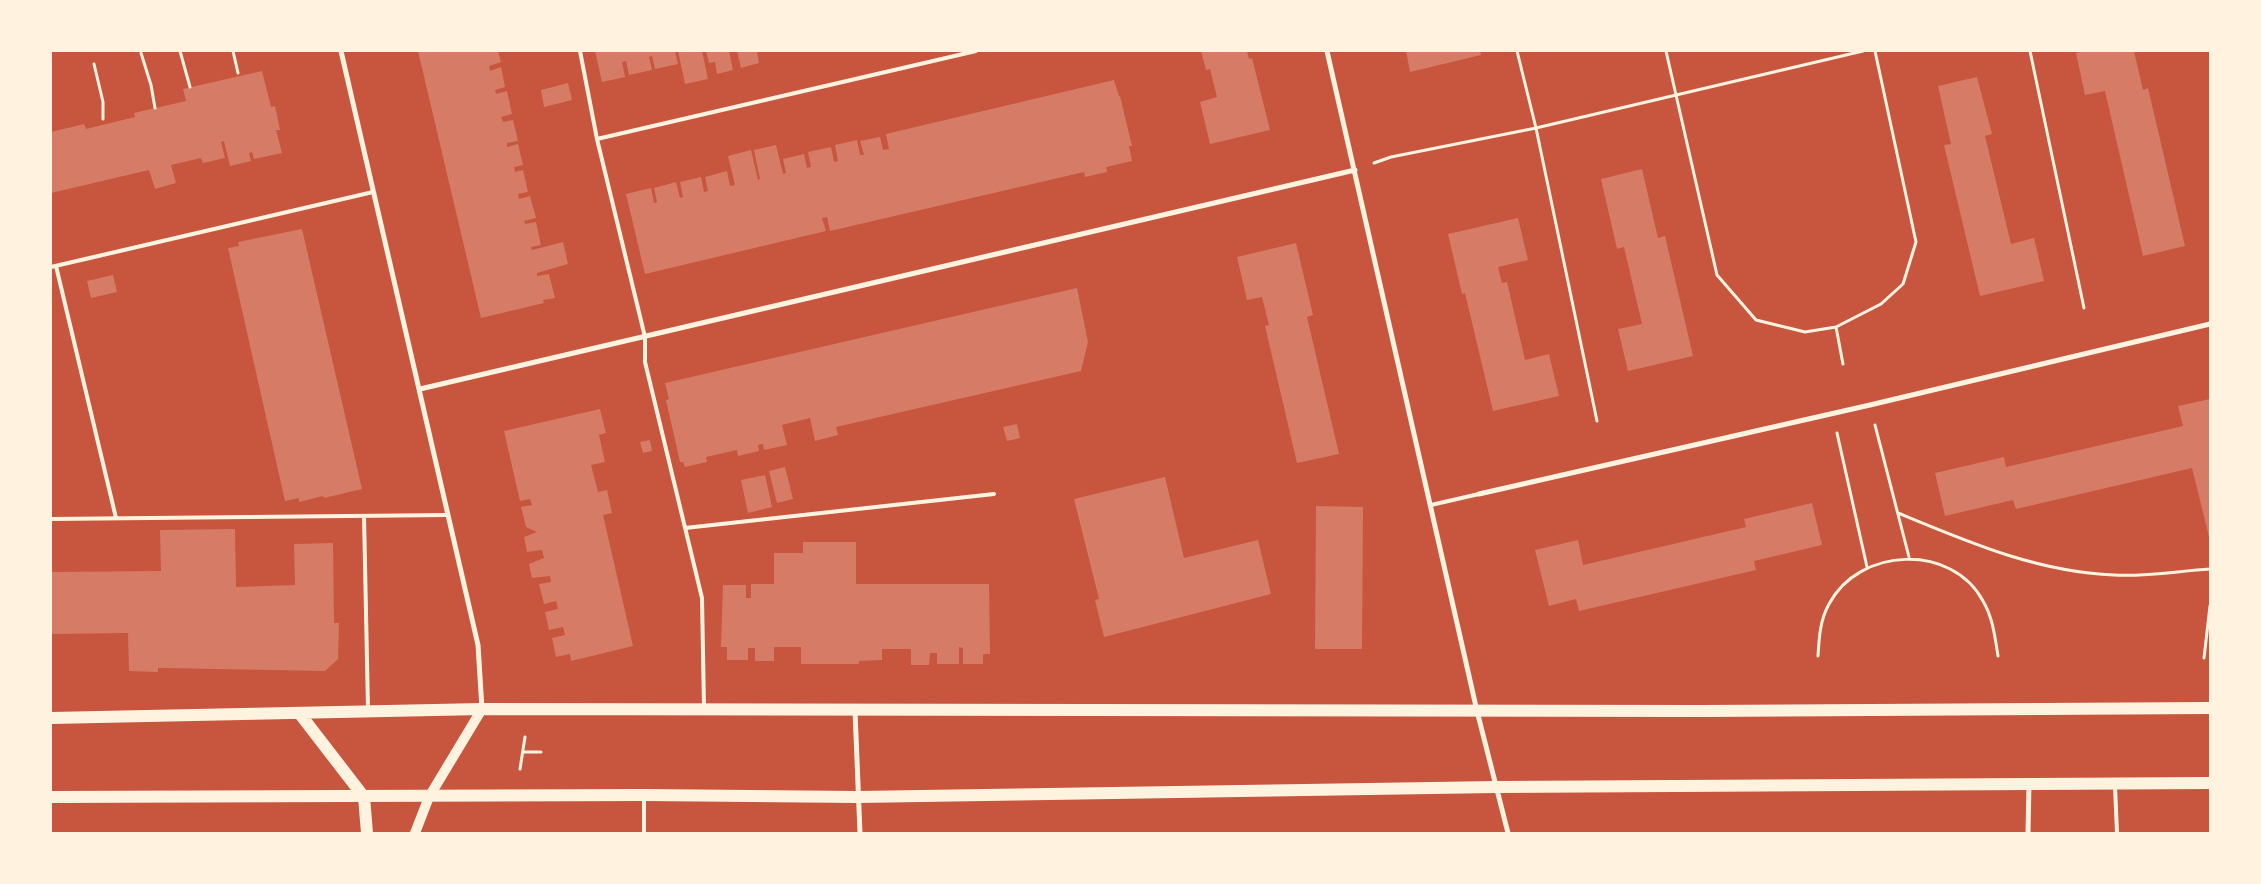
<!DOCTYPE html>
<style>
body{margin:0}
#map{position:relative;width:2261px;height:884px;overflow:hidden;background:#c8553d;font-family:Lato,sans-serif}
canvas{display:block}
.frame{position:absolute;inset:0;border:52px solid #fff3e0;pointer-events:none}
</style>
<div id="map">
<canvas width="2261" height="884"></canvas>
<div class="frame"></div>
</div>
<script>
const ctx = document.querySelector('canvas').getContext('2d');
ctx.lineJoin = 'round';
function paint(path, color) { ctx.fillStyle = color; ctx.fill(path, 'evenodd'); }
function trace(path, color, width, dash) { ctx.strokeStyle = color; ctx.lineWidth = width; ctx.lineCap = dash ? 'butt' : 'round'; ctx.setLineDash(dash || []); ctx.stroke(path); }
paint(new Path2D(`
 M 418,51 L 498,51 L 501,62 L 489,66 L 490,71 L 501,67 L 505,87 L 495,90 L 496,94 L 507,91 L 512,114 L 501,117 L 503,122 L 513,120 L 518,141 L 507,143 L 507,147 L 518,144 L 523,165 L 514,167 L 515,172 L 523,170 L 528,192 L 518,194 L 519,199 L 530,196 L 536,218 L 524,221 L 525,224 L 536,222 L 541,245 L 531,247 L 532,250 L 563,242 L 568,264 L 537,273 L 537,276 L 549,274 L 555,298 L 543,300 L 544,303 L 481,318 Z
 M 595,51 L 675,51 L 678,64 L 655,69 L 652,56 L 649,57 L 652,70 L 629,75 L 626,61 L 622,62 L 625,77 L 602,82 Z
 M 678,51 L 702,51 L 708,79 L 685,84 Z
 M 706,51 L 729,51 L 733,70 L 717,74 L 715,62 L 709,63 Z
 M 737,51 L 757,51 L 759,63 L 741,68 Z
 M 1201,51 L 1247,51 L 1249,59 L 1252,58 L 1270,130 L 1210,144 L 1200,102 L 1217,97 L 1210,69 L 1206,70 Z
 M 1406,51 L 1480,51 L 1481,55 L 1410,72 Z
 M 2086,51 L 2134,51 L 2143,90 L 2148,88 L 2185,246 L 2143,256 L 2105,91 L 2085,95 L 2076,53 Z
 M 262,71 L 271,107 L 275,106 L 280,130 L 276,130 L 282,153 L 254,159 L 252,152 L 249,153 L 251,161 L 230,166 L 224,141 L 221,142 L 225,158 L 203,163 L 201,158 L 171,165 L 176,183 L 155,189 L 149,170 L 51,193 L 51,132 L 84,124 L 86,129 L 135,117 L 134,113 L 186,101 L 183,89 Z
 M 1977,77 L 1992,134 L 1985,136 L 2011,244 L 2034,238 L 2044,281 L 1980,296 L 1944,145 L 1951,144 L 1938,86 Z
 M 1114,80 L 1119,96 L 1120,96 L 1132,146 L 1129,146 L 1132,161 L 1106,167 L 1107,172 L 1085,177 L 1084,172 L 830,231 L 827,217 L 822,218 L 826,231 L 645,274 L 626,194 L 651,188 L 654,203 L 657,202 L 654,188 L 676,182 L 680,198 L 683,197 L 680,182 L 701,177 L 704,192 L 708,191 L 705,177 L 727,171 L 730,186 L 735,185 L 728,156 L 751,150 L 758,180 L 760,179 L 754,150 L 776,145 L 783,174 L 786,173 L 783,159 L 804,154 L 807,168 L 811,167 L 808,152 L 831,147 L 834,162 L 838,161 L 835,145 L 857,140 L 860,155 L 864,155 L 860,141 L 880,137 L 883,150 L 889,149 L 886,134 Z
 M 568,83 L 572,100 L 544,107 L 541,90 Z
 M 1642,169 L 1658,238 L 1665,236 L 1693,356 L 1628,371 L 1618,329 L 1642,324 L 1624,247 L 1617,249 L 1601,179 Z
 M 1518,218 L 1528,260 L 1498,267 L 1502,283 L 1507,282 L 1525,360 L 1549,354 L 1559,396 L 1493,411 L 1465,293 L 1462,294 L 1448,234 Z
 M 302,229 L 362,489 L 324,498 L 323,496 L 299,502 L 299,498 L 285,501 L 228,248 L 239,246 L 238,242 Z
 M 1296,243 L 1313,315 L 1307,317 L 1339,454 L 1297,463 L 1265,326 L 1269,325 L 1262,297 L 1247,300 L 1237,257 Z
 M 113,275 L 117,292 L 91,298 L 87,281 Z
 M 1077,288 L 1088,342 L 1081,371 L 836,427 L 838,435 L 815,441 L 810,418 L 782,425 L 787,445 L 764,450 L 763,444 L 758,445 L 759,451 L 738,456 L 737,450 L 706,457 L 707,462 L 685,467 L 683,462 L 680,462 L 666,400 L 669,399 L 665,383 Z
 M 2210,399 L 2210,541 L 2192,468 L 2016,509 L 2013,500 L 1945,516 L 1935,473 L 2004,457 L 2006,467 L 2183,426 L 2178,406 Z
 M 600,409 L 606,433 L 599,435 L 605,462 L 591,465 L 598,492 L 607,490 L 612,513 L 603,515 L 633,646 L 571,661 L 570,654 L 556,657 L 552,638 L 565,635 L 563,627 L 549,630 L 545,612 L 558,609 L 556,601 L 544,604 L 539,584 L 551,582 L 550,576 L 532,578 L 529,564 L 544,558 L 542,550 L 527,552 L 524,537 L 537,532 L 526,527 L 521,507 L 532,505 L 530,499 L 520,501 L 504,431 Z
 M 1017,424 L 1020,438 L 1007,441 L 1003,427 Z
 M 650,440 L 652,451 L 643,453 L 640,442 Z
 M 785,467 L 793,499 L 777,503 L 769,471 Z
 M 765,475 L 772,507 L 748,513 L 741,480 Z
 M 1165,477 L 1184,558 L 1258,540 L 1271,594 L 1104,637 L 1095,600 L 1099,599 L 1074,499 Z
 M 1812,503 L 1822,545 L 1754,561 L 1756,570 L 1579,611 L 1576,599 L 1549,606 L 1535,550 L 1578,540 L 1583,565 L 1746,527 L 1744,519 Z
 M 1316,506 L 1363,507 L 1362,649 L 1315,649 Z
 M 235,529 L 236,587 L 295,585 L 294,544 L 333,543 L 334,623 L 339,623 L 338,659 L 325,671 L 161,668 L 158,668 L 158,672 L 129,671 L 128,633 L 51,634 L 51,572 L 161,571 L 160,530 Z
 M 803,542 L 856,542 L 856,584 L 989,584 L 990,654 L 983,654 L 983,664 L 963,664 L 963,648 L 959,647 L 959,664 L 937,664 L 937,653 L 930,653 L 929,665 L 911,665 L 911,649 L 882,649 L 882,660 L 859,661 L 859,664 L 801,664 L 801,647 L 774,647 L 774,661 L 755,661 L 755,648 L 748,648 L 748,660 L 727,660 L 727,647 L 721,647 L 723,585 L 746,585 L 746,598 L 751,598 L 751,584 L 774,584 L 774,553 L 803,553 Z`), '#d67c66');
trace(new Path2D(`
 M 180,51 L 190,87
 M 233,51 L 238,73
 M 1517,51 L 1536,128 L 1597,421
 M 1666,51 L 1717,275 L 1756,320 L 1805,332 L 1836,327 L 1881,304 L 1903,284 L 1916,242 L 1875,51
 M 2030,51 L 2084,308
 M 141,53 L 151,85 L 155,108
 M 94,64 L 103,102 L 103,119
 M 1374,163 L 1391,157 L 1536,128 L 1863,51
 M 1836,327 L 1843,364
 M 1875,425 L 1909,557
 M 1837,433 L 1867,567
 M 1898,513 C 1968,542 2037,572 2114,575 C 2145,577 2178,571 2210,569
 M 1818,656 C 1819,638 1820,620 1829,604 C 1859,547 1952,543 1983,601 C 1993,618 1995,637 1998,656
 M 2204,658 L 2210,606
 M 523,752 L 541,752
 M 520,769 L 525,737`), '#fff3e0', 3);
trace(new Path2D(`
 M 580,51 L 597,139 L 645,337 L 645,362 L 702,598 L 704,707
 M 597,139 L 976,51
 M 56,266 L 116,518
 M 51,267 L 373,192
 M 1431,505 L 1479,494
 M 364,516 L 368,709
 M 51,519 L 448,515
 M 685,528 L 994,494
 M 2115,786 L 2117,833
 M 644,833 L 644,797`), '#fff3e0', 4);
trace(new Path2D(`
 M 341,51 L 478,645 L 482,709
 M 1327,51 L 1477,711 L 1508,833
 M 420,389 L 1355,170
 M 1479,494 L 1870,405 L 2210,324
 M 855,711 L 860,833
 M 2028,833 L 2029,784`), '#fff3e0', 5);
trace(new Path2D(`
 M 415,833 L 429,797 L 482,709`), '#fff3e0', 10);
trace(new Path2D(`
 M 300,714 L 364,797 L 367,833
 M 51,718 L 482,709 L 1701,711 L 2210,708
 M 51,797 L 644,795 L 858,797 L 1496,787 L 2210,783`), '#fff3e0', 12);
</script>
